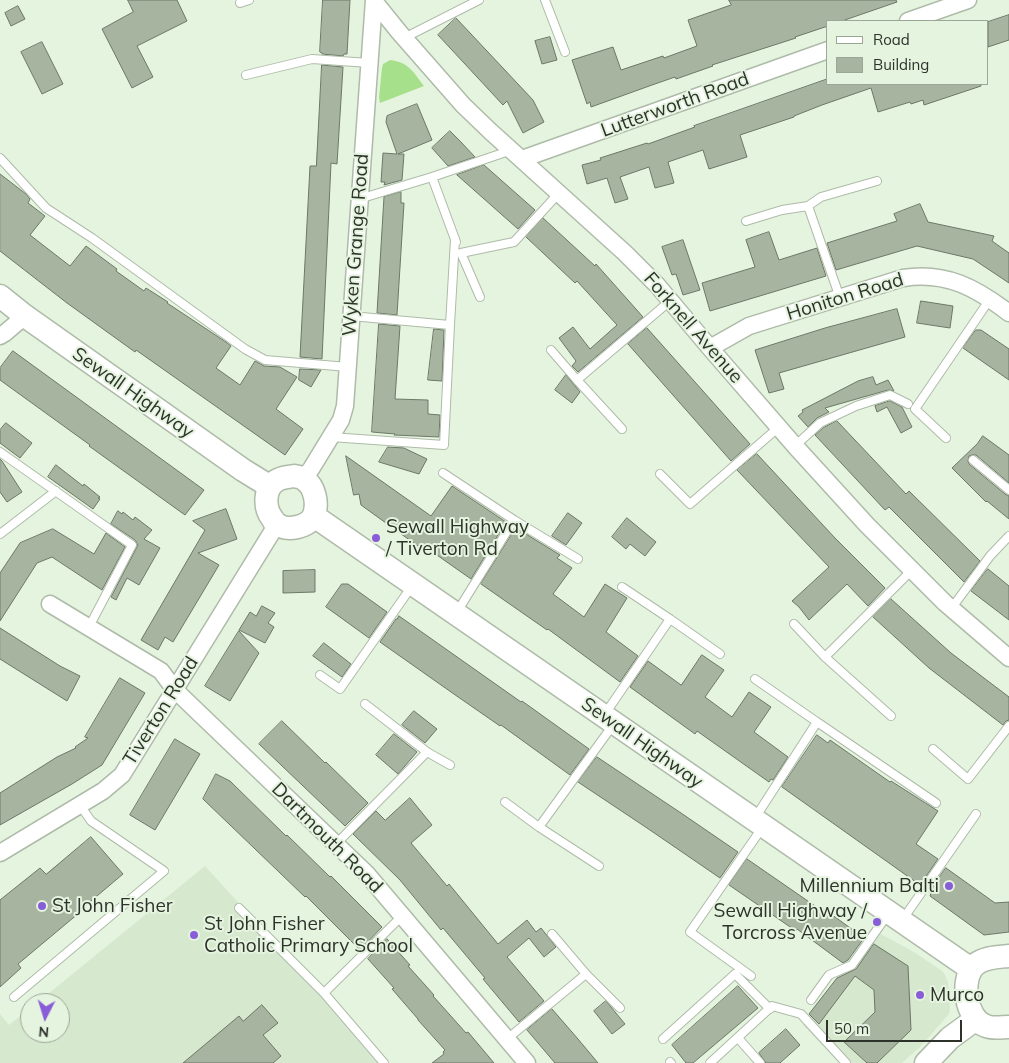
<!DOCTYPE html>
<style>
body{margin:0}
#map{position:relative;width:1009px;height:1063px;overflow:hidden;background:#e5f4df;font-family:Mulish,sans-serif}
canvas{display:block}
.legend{position:absolute;left:826px;top:20px;width:162px;height:65px;box-sizing:border-box;background:#e5f4df;border:1px solid #9ba697;margin:0;padding:6px 9px;list-style:none;font-size:15px;color:#2d322b}
.legend li{display:flex;align-items:center;gap:10px;height:25px}
.legend b{width:25px;border:1px solid #9ba697}
.north{position:absolute;left:20px;top:993px;width:50px;height:50px;box-sizing:border-box;background:#e5f4df;border:1px solid #9ba697;border-radius:50%;rotate:185deg;font-size:14px;font-weight:700;line-height:20px;text-align:center;color:#2d322b}
.north::after{content:'';display:block;margin:auto;width:18px;height:22px;background:#895dd7;clip-path:polygon(50% 0,100% 100%,50% 72%,0 100%)}
.scale{position:absolute;left:826px;top:1020px;width:136px;height:22px;box-sizing:border-box;border:2px solid #2d322b;border-top:0;padding-left:6px;font-size:15px;line-height:18px;white-space:nowrap;color:#2d322b;-webkit-text-stroke:4px #e5f4df;paint-order:stroke}
</style>
<div id="map">
<canvas width="1009" height="1063"></canvas>
<ul class="legend">
<li><b style="height:6px;background:#fff"></b>Road</li>
<li><b style="height:14px;background:#a6b4a0"></b>Building</li>
</ul>
<div class="north">N</div>
<div class="scale">50 m</div>
</div>
<script>
const ctx = document.querySelector('canvas').getContext('2d');
ctx.lineJoin = 'round';
function paint(path, color) { ctx.fillStyle = color; ctx.fill(path, 'evenodd'); }
function trace(path, color, width, dash) { ctx.strokeStyle = color; ctx.lineWidth = width; ctx.lineCap = dash ? 'butt' : 'round'; ctx.setLineDash(dash || []); ctx.stroke(path); }
function drawText(font, color, halo, rows, align = 'center') {
  ctx.font = font + ' Mulish,sans-serif'; ctx.lineWidth = 4; ctx.setLineDash([]); ctx.textBaseline = 'middle'; ctx.strokeStyle = halo; ctx.fillStyle = color; for (const [text, x, y, turn = 0] of rows) {
    ctx.save(); ctx.translate(x, y); ctx.rotate((+turn || 0) * Math.PI / 180); ctx.textAlign = isNaN(turn) ? turn : align; if (halo) ctx.strokeText(text, 0, 0); ctx.fillText(text, 0, 0); ctx.restore();
  }
}
paint(new Path2D(`
 M 205,866 L 385,1063 L 0,1063 L 0,1014 L 9,1025 L 30,1008 L 30,1033 L 60,1033 L 60,1003 L 37,1003 Z
 M 875,931 L 914,952 L 942,971 L 945,975 L 948,982 L 950,1009 L 949,1014 L 921,1046 L 902,1063 L 839,1063 L 803,1025 L 808,1015 L 836,979 L 855,959 Z`), '#d6e8ce');
paint(new Path2D(`
 M 390,60 C 409,62 414,73 424,86 L 380,103 L 379,97 L 382,68 L 383,64 Z`), '#a7e08b');
const building = new Path2D(`
 M 128,0 L 177,0 L 187,21 L 137,46 L 153,77 L 132,88 L 102,29 L 133,12 Z
 M 323,0 L 350,0 L 347,54 L 344,54 L 343,56 L 322,54 L 322,53 L 320,52 Z
 M 729,0 L 896,0 L 897,2 L 842,21 L 828,21 L 828,26 L 795,37 L 796,38 L 712,65 L 713,66 L 676,79 L 675,77 L 652,85 L 591,107 L 590,102 L 587,104 L 572,60 L 613,47 L 621,70 L 663,56 L 664,58 L 697,46 L 688,20 L 731,5 Z
 M 18,6 L 25,19 L 11,26 L 5,13 Z
 M 1009,15 L 1009,40 L 988,47 L 988,22 Z
 M 456,18 L 533,100 L 544,122 L 523,133 L 507,101 L 503,105 L 438,35 Z
 M 550,37 L 557,60 L 542,64 L 535,41 Z
 M 42,42 L 63,84 L 42,94 L 21,52 Z
 M 322,65 L 343,67 L 337,164 L 331,163 L 322,359 L 300,357 L 310,166 L 316,166 Z
 M 828,79 L 828,84 L 981,84 L 981,86 L 924,105 L 923,100 L 911,104 L 910,102 L 878,112 L 871,88 L 822,105 L 794,116 L 794,117 L 740,135 L 747,157 L 709,169 L 703,150 L 668,162 L 674,183 L 655,188 L 649,167 L 620,177 L 628,199 L 615,203 L 607,178 L 587,184 L 582,165 L 601,160 L 600,158 L 647,143 L 648,144 L 695,127 L 694,126 Z
 M 417,104 L 432,140 L 398,154 L 404,154 L 402,180 L 384,185 L 385,182 L 381,182 L 383,153 L 397,154 L 386,122 L 387,116 Z
 M 450,131 L 460,141 L 475,157 L 448,166 L 432,148 Z
 M 484,165 L 535,210 L 518,229 L 457,175 Z
 M 0,174 L 26,194 L 30,199 L 28,203 L 45,216 L 30,235 L 70,266 L 86,246 L 117,269 L 116,271 L 144,291 L 146,288 L 168,302 L 167,303 L 226,342 L 231,346 L 216,368 L 240,385 L 255,361 L 264,366 L 280,367 L 297,377 L 276,409 L 303,429 L 285,455 L 136,350 L 135,352 L 67,303 L 0,251 Z
 M 401,192 L 401,203 L 404,203 L 397,315 L 377,313 L 384,197 Z
 M 920,204 L 928,222 L 994,236 L 992,241 L 1009,253 L 1009,283 L 973,259 L 917,246 L 836,270 L 827,243 L 897,221 L 894,214 Z
 M 543,218 L 595,266 L 596,264 L 643,317 L 578,372 L 572,366 L 576,361 L 559,338 L 573,327 L 590,349 L 617,325 L 577,281 L 575,283 L 526,237 Z
 M 769,232 L 779,260 L 817,248 L 826,276 L 710,311 L 702,283 L 755,267 L 746,240 Z
 M 683,240 L 700,290 L 683,295 L 676,274 L 672,275 L 662,247 Z
 M 921,301 L 953,306 L 950,328 L 917,323 Z
 M 897,309 L 905,337 L 779,373 L 784,389 L 769,393 L 755,350 L 825,328 Z
 M 379,324 L 400,326 L 395,399 L 428,400 L 428,414 L 440,415 L 439,437 L 394,435 L 395,434 L 372,432 Z
 M 647,328 L 750,444 L 731,461 L 628,344 Z
 M 434,329 L 444,330 L 442,381 L 428,380 Z
 M 976,330 L 981,330 L 1009,349 L 1009,380 L 963,348 Z
 M 13,351 L 204,490 L 185,515 L 89,446 L 90,445 L 0,380 L 0,368 Z
 M 300,369 L 321,370 L 311,387 L 299,380 Z
 M 566,375 L 580,392 L 572,403 L 555,390 Z
 M 873,377 L 876,385 L 888,380 L 894,391 L 888,390 L 825,408 L 829,412 L 817,418 L 808,427 L 798,416 L 803,412 L 802,410 L 858,381 Z
 M 890,401 L 902,407 L 912,427 L 901,433 L 887,407 L 877,412 L 875,406 Z
 M 837,421 L 906,494 L 909,491 L 980,561 L 964,582 L 889,507 L 885,510 L 815,435 L 823,428 Z
 M 6,423 L 32,443 L 20,458 L 0,443 L 0,430 Z
 M 983,436 L 1009,455 L 1009,483 L 976,455 L 972,455 L 969,456 L 968,461 L 969,464 L 1005,494 L 1009,496 L 1009,519 L 987,501 L 986,502 L 952,468 L 977,444 Z
 M 388,447 L 404,448 L 427,459 L 419,474 L 379,462 Z
 M 757,454 L 835,538 L 885,588 L 868,606 L 847,584 L 809,620 L 799,607 L 792,601 L 829,567 L 737,470 Z
 M 346,456 L 431,516 L 452,486 L 506,522 L 471,579 L 424,546 L 422,549 L 361,505 L 359,494 L 354,495 Z
 M 0,459 L 2,461 L 22,492 L 7,502 L 0,492 Z
 M 56,465 L 83,486 L 84,484 L 100,497 L 98,498 L 100,499 L 93,509 L 48,477 Z
 M 226,509 L 237,539 L 198,553 L 219,565 L 173,642 L 165,637 L 158,650 L 141,640 L 205,530 L 193,521 Z
 M 118,511 L 122,514 L 123,512 L 133,520 L 135,517 L 152,530 L 144,539 L 160,548 L 139,585 L 127,578 L 116,600 L 111,597 L 138,545 L 135,540 L 111,524 Z
 M 568,513 L 582,523 L 566,545 L 552,536 Z
 M 627,518 L 656,542 L 645,556 L 630,544 L 626,549 L 612,537 Z
 M 516,528 L 560,555 L 557,558 L 572,568 L 553,594 L 584,617 L 605,584 L 627,598 L 606,632 L 638,656 L 620,682 L 548,629 L 547,630 L 481,584 Z
 M 53,529 L 94,554 L 106,533 L 125,547 L 102,590 L 52,557 L 37,563 L 0,621 L 0,573 L 20,543 Z
 M 988,569 L 1009,586 L 1009,620 L 971,591 Z
 M 315,570 L 315,592 L 283,593 L 283,571 Z
 M 342,584 L 348,584 L 387,612 L 369,638 L 326,607 Z
 M 891,599 L 951,653 L 1009,697 L 1009,720 L 1006,721 L 1003,725 L 929,668 L 873,617 Z
 M 262,606 L 275,613 L 268,623 L 274,627 L 265,643 L 239,630 L 250,612 L 256,616 Z
 M 399,616 L 521,702 L 522,701 L 589,749 L 570,775 L 501,725 L 500,726 L 451,692 L 380,642 L 396,619 L 397,619 Z
 M 0,628 L 60,666 L 80,676 L 67,701 L 0,659 Z
 M 239,631 L 259,653 L 230,701 L 205,686 Z
 M 324,643 L 351,664 L 342,677 L 313,656 Z
 M 702,655 L 724,670 L 705,697 L 732,717 L 749,692 L 771,707 L 754,732 L 788,757 L 773,780 L 771,779 L 769,782 L 697,731 L 695,734 L 630,687 L 648,661 L 681,685 Z
 M 120,678 L 145,693 L 102,765 L 72,784 L 0,825 L 0,793 L 57,757 L 76,748 L 75,747 L 88,738 L 85,737 Z
 M 414,711 L 437,729 L 425,743 L 402,725 Z
 M 282,721 L 325,763 L 326,762 L 368,803 L 345,826 L 259,744 Z
 M 394,734 L 417,752 L 398,774 L 376,755 Z
 M 817,735 L 828,743 L 830,740 L 890,782 L 891,781 L 938,811 L 916,844 L 938,859 L 920,885 L 782,787 Z
 M 175,739 L 200,754 L 155,830 L 130,815 Z
 M 597,757 L 681,813 L 738,852 L 720,878 L 647,828 L 578,782 Z
 M 216,774 L 230,781 L 286,836 L 287,835 L 330,877 L 331,876 L 382,927 L 360,950 L 306,896 L 305,897 L 203,799 Z
 M 410,798 L 432,825 L 411,843 L 447,886 L 449,884 L 498,944 L 527,920 L 536,932 L 541,928 L 556,947 L 544,957 L 529,938 L 507,957 L 544,1001 L 519,1022 L 483,979 L 485,978 L 443,928 L 441,930 L 400,880 L 353,834 L 376,811 L 385,820 Z
 M 91,837 L 123,874 L 78,912 L 79,913 L 18,964 L 21,968 L 0,987 L 0,900 L 40,868 L 46,874 Z
 M 747,859 L 818,908 L 820,906 L 864,938 L 848,960 L 843,963 L 797,929 L 796,931 L 729,885 Z
 M 946,868 L 995,903 L 1009,902 L 1009,932 L 984,935 L 930,896 L 931,893 L 929,892 Z
 M 387,939 L 410,965 L 408,966 L 434,995 L 433,996 L 466,1033 L 468,1032 L 494,1063 L 432,1063 L 444,1054 L 443,1052 L 445,1050 L 418,1020 L 418,1019 L 392,989 L 394,988 L 368,959 Z
 M 874,944 L 908,966 L 911,1030 L 877,1063 L 867,1063 L 844,1042 L 875,1012 L 874,990 L 855,976 L 819,1024 L 809,1014 L 837,978 L 856,969 Z
 M 738,986 L 758,1008 L 693,1063 L 686,1063 L 672,1045 Z
 M 606,1001 L 625,1024 L 612,1034 L 594,1011 Z
 M 262,1005 L 278,1023 L 263,1035 L 281,1056 L 273,1063 L 183,1063 L 239,1016 L 243,1021 Z
 M 552,1009 L 578,1039 L 598,1063 L 555,1063 L 527,1030 Z
 M 786,1029 L 800,1045 L 780,1063 L 766,1063 L 759,1053 Z`);
paint(building, '#a6b4a0');
trace(building, '#6c7866', 1);
const lane = new Path2D(`
 M 545,0 L 565,52
 M 240,3 L 249,0
 M 404,38 L 479,0
 M 246,75 L 312,59 L 369,63
 M 0,158 L 46,208 L 92,238 L 245,349 L 265,360 L 348,367
 M 359,199 L 432,177
 M 808,206 L 821,197 L 877,181
 M 746,221 L 782,210 L 808,206 L 840,298
 M 456,242 L 432,177 L 512,150
 M 480,297 L 461,253 L 514,242 L 559,193
 M 351,316 L 450,325 L 455,239
 M 551,350 L 577,380
 M 622,429 L 577,380 L 670,301
 M 331,437 L 444,445 L 450,325
 M 946,438 L 915,409 L 990,299
 M 795,446 L 820,423 L 856,406 L 890,395 L 908,404
 M 0,452 L 132,545 L 89,627
 M 973,460 L 1009,490
 M 443,473 L 514,520 L 457,612
 M 660,474 L 690,504 L 779,427
 M 514,520 L 578,559
 M 0,534 L 56,491
 M 951,609 L 990,556 L 1009,536
 M 670,619 L 720,654
 M 794,624 L 825,657
 M 320,675 L 340,689 L 412,586
 M 755,679 L 817,722
 M 365,704 L 427,752
 M 605,714 L 670,619 L 622,587
 M 891,716 L 825,657 L 912,570
 M 933,749 L 968,779 L 1009,726
 M 505,802 L 539,827 L 613,725
 M 755,818 L 817,722 L 936,803
 M 539,827 L 599,866
 M 336,844 L 427,752 L 450,765
 M 239,908 L 324,993
 M 903,919 L 976,814
 M 552,934 L 586,974
 M 751,976 L 690,932 L 762,828
 M 14,997 L 164,871 L 91,821 L 80,805
 M 811,1000 L 829,975 L 852,965 L 888,914
 M 738,1038 L 760,1063
 M 507,1039 L 586,974 L 620,1008
 M 663,1039 L 735,974 L 770,1009
 M 670,1062 L 671,1063
 M 384,1063 L 324,993 L 402,916
 M 710,1063 L 772,1006 L 801,1014 L 846,1063`);
const street = new Path2D(`
 M 374,1 L 399,32 L 463,105 L 490,131 L 625,253 L 657,285 L 710,348 L 795,446 L 867,525 L 945,603 L 1009,658
 M 908,21 L 968,0
 M 522,159 L 828,50
 M 0,336 L 5,333 L 25,316
 M 710,348 L 749,326 L 903,278 C 946,271 976,288 1009,313
 M 304,478 L 311,469 L 341,420 L 345,406 L 374,0
 M 50,604 L 161,671 L 175,690 L 366,873 L 527,1063
 M 0,853 L 103,791 L 122,775 L 277,524`);
const secondary = new Path2D(`
 M 0,296 L 25,316 L 243,470 L 269,486
 M 294,476 C 298,477 302,477 305,480 C 315,487 318,504 314,515 C 309,527 287,532 277,524 C 275,523 273,520 272,518 C 264,508 264,488 276,481 C 281,477 288,477 294,476 Z
 M 314,516 L 971,969
 M 1009,956 C 999,957 984,957 975,965 C 960,978 965,1019 986,1026 C 993,1029 1002,1027 1009,1027
 M 926,1063 L 950,1038 L 976,1019`);
trace(lane, '#aebba8', 10);
trace(street, '#aebba8', 19);
trace(secondary, '#aebba8', 25);
trace(lane, '#fff', 8);
trace(street, '#fff', 16);
trace(secondary, '#fff', 22);
for (const [x, y, r, color] of [
 [376,538,5,"#895dd7"],
 [949,886,5,"#895dd7"],
 [42,906,5,"#895dd7"],
 [877,922,5,"#895dd7"],
 [194,935,5,"#895dd7"],
 [920,995,5,"#895dd7"]
]) { const dot = new Path2D(); dot.arc(x, y, r, 0, 2 * Math.PI); ctx.fillStyle = color; ctx.fill(dot); trace(dot, '#e5f4df', 2); }
drawText('19px', '#2d322b', '#e5f4df', [
 ["Lutterworth Road",675,105,-20],
 ["Wyken Grange Road",356,245,-86],
 ["Honiton Road",845,297,-17],
 ["Forknell Avenue",693,328,49],
 ["Sewall Highway",133,393,35],
 ["Tiverton Road",161,711,-58],
 ["Sewall Highway",642,743,35],
 ["Dartmouth Road",327,838,45]
]);
drawText('19px', '#2d322b', '#e5f4df', [
 ["Sewall Highway",386,527],
 ["/ Tiverton Rd",386,549],
 ["Millennium Balti",939,886,"right"],
 ["St John Fisher",52,906],
 ["Sewall Highway /",867,911,"right"],
 ["Torcross Avenue",867,933,"right"],
 ["St John Fisher",204,924],
 ["Catholic Primary School",204,946],
 ["Murco",930,995]
], 'left');
</script>
